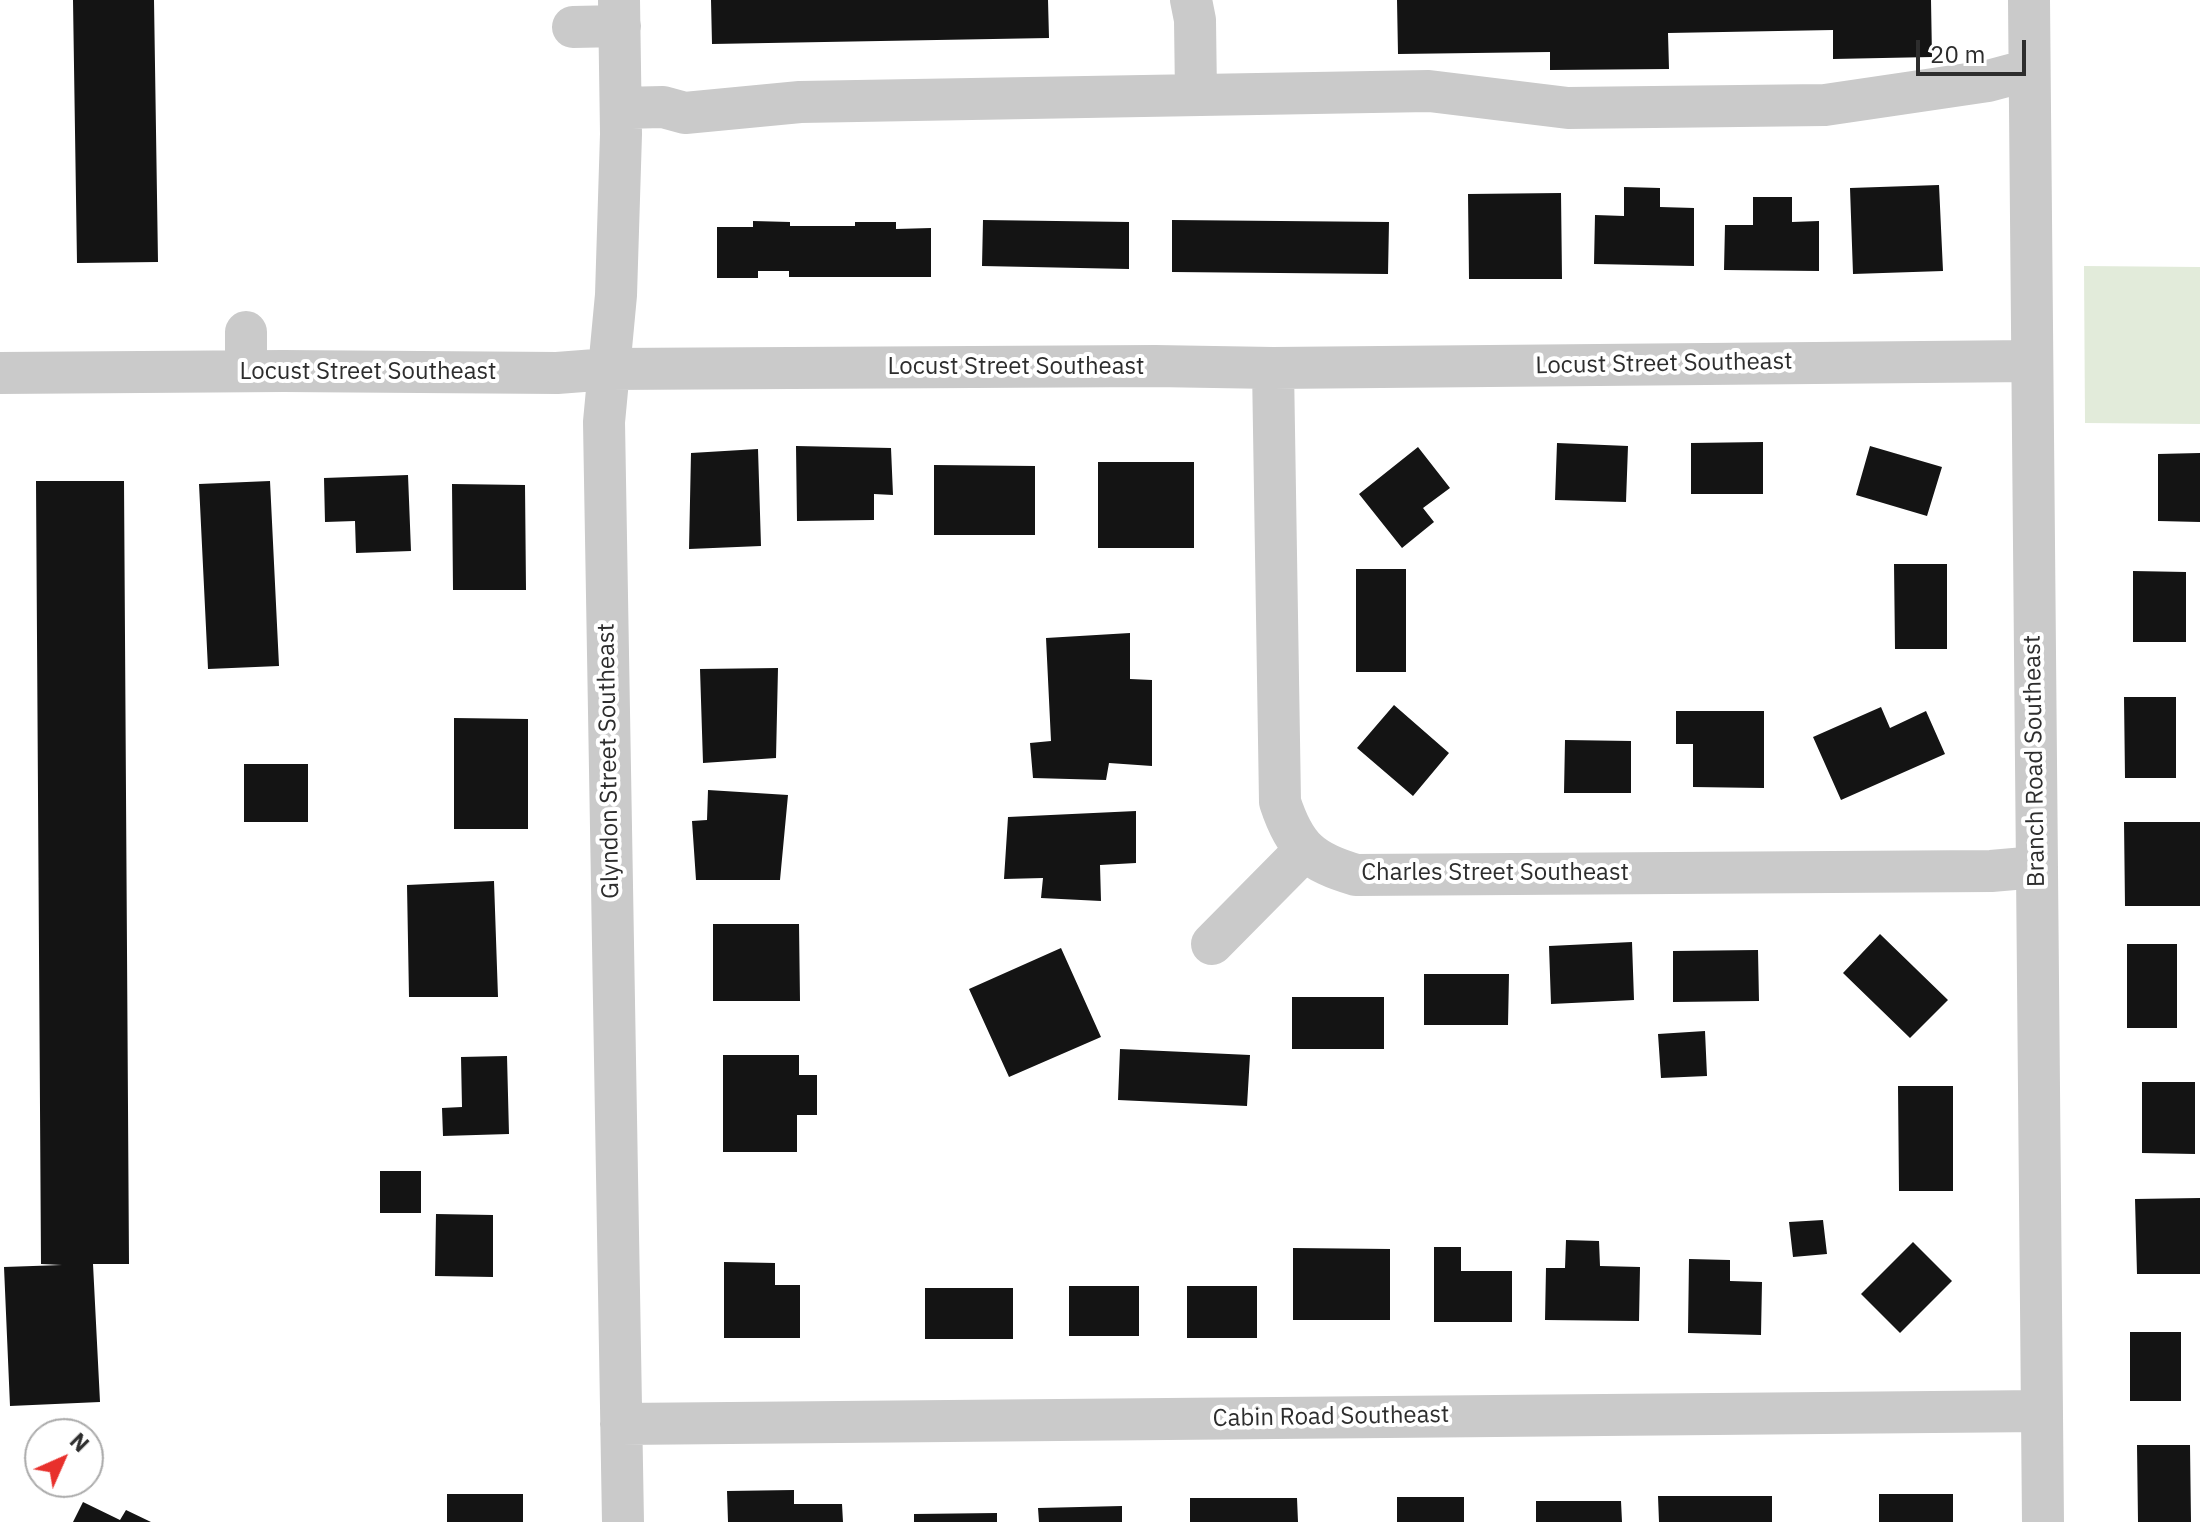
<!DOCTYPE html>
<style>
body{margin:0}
#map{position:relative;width:2200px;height:1522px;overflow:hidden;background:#fff;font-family:"IBM Plex Sans",sans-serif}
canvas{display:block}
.north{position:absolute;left:24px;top:1418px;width:80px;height:80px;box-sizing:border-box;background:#fff;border:2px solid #ababab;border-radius:50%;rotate:45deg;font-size:22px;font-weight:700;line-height:32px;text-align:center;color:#2d2d2d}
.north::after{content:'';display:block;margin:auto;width:28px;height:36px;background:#e8302c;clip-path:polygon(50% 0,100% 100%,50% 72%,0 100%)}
.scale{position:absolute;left:1916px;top:40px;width:110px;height:36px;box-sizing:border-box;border:4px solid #2d2d2d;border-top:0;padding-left:10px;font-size:24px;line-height:28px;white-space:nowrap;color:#2d2d2d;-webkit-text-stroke:6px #fff;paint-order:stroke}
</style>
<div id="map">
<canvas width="2200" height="1522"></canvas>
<div class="north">N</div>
<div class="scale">20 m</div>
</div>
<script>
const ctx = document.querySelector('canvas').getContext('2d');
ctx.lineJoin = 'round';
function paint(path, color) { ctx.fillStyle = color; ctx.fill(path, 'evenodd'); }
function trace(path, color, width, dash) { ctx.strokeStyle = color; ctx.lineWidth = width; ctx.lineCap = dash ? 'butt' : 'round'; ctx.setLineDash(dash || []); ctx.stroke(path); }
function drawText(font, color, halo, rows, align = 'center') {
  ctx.font = font + ' "IBM Plex Sans",sans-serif'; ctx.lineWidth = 8; ctx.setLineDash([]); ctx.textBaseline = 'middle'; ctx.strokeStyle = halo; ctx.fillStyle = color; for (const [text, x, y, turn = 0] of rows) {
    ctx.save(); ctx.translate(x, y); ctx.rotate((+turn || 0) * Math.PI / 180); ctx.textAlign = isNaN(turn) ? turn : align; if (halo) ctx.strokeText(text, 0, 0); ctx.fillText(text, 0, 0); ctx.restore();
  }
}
paint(new Path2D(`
 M 2084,266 L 2200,267 L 2200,424 L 2085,423 Z`), '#e2ebda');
paint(new Path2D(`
 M 73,0 L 154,0 L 158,262 L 77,263 Z
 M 711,0 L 1048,0 L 1049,38 L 712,44 Z
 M 1397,0 L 1931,0 L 1932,57 L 1833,59 L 1833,30 L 1668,33 L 1669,69 L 1550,70 L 1550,52 L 1398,54 Z
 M 1939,185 L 1943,271 L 1853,274 L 1850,188 Z
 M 1624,187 L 1660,188 L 1660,207 L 1694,208 L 1694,266 L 1594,264 L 1595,215 L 1624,216 Z
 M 1561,193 L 1562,279 L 1469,279 L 1468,194 Z
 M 1753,197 L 1792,197 L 1792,222 L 1819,221 L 1819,271 L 1724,270 L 1725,225 L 1753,225 Z
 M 983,220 L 1129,222 L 1129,269 L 982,266 Z
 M 1172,220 L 1389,222 L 1388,274 L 1172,272 Z
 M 753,221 L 790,222 L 790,226 L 855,226 L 855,222 L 896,222 L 896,229 L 931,228 L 931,277 L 789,277 L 789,271 L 758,271 L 758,278 L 717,278 L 717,227 L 753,227 Z
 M 1763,442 L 1763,494 L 1691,494 L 1691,443 Z
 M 1557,443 L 1628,446 L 1626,502 L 1555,500 Z
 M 796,446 L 891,448 L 893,495 L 874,494 L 874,520 L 797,521 Z
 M 1870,446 L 1942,467 L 1927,516 L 1856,495 Z
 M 1418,447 L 1450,488 L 1423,508 L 1434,522 L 1402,548 L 1359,494 Z
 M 758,449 L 761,546 L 689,549 L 691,453 Z
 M 2200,453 L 2200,522 L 2158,521 L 2158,454 Z
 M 1098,462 L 1194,462 L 1194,548 L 1098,548 Z
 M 934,465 L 1035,466 L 1035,535 L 934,535 Z
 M 408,475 L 411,551 L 356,553 L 355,521 L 325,522 L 324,478 Z
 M 36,481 L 124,481 L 129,1264 L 93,1264 L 100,1402 L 10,1406 L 4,1267 L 62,1265 L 41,1264 Z
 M 270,481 L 279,666 L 208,669 L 199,484 Z
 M 452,484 L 525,485 L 526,590 L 453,590 Z
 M 1894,564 L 1947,564 L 1947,649 L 1895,649 Z
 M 1356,569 L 1406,569 L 1406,672 L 1356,672 Z
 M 2133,571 L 2186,572 L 2186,642 L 2133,642 Z
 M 1130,633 L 1130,679 L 1152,680 L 1152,766 L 1109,763 L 1106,780 L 1033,778 L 1030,743 L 1051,741 L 1046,638 Z
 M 778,668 L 776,758 L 703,763 L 700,669 Z
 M 2124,697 L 2176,697 L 2176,778 L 2125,778 Z
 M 1394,705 L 1449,753 L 1413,796 L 1357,748 Z
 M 1881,707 L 1890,728 L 1926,711 L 1945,754 L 1841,800 L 1813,737 Z
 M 1676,711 L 1764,711 L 1764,788 L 1693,787 L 1693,744 L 1676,744 Z
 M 454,718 L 528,719 L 528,829 L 454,829 Z
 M 1565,740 L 1631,741 L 1631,793 L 1564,793 Z
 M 244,764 L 308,764 L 308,822 L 244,822 Z
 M 708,790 L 788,795 L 780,880 L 696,880 L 692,821 L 707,820 Z
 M 1136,811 L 1136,863 L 1100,865 L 1101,901 L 1041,898 L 1043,878 L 1004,879 L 1008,817 Z
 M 2124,822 L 2200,822 L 2200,906 L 2125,906 Z
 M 494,881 L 498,997 L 409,997 L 407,885 Z
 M 713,924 L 799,924 L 800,1001 L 713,1001 Z
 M 1880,934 L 1948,1000 L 1910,1038 L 1843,973 Z
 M 1632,942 L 1634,1000 L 1551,1004 L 1549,946 Z
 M 2127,944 L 2177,944 L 2177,1028 L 2127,1028 Z
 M 1061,948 L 1101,1037 L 1009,1077 L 969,989 Z
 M 1758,950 L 1759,1001 L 1673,1002 L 1673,951 Z
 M 1424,974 L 1509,974 L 1508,1025 L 1424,1025 Z
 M 1292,997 L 1384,997 L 1384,1049 L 1292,1049 Z
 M 1705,1031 L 1707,1076 L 1661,1078 L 1658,1034 Z
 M 1120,1049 L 1250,1055 L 1247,1106 L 1118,1100 Z
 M 723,1055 L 799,1055 L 799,1075 L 817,1075 L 817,1115 L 797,1115 L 797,1152 L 723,1152 Z
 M 507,1056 L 509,1134 L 443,1136 L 442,1108 L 462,1107 L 461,1057 Z
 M 2142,1082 L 2195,1082 L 2195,1154 L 2142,1153 Z
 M 1898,1086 L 1953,1086 L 1953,1191 L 1899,1191 Z
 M 380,1171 L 421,1171 L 421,1213 L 380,1213 Z
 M 2200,1198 L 2200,1274 L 2137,1274 L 2135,1199 Z
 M 436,1214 L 493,1215 L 493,1277 L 435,1276 Z
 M 1823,1220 L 1827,1254 L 1793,1257 L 1789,1222 Z
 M 1566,1240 L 1599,1241 L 1600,1266 L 1640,1267 L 1639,1321 L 1545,1320 L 1546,1268 L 1565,1268 Z
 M 1913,1242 L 1952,1281 L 1900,1333 L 1861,1294 Z
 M 1434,1247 L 1461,1247 L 1461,1271 L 1512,1271 L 1512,1322 L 1434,1322 Z
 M 1293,1248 L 1390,1249 L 1390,1320 L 1293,1320 Z
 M 1689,1259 L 1730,1260 L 1730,1281 L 1762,1282 L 1761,1335 L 1688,1333 Z
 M 724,1262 L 775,1263 L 775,1285 L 800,1285 L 800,1338 L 724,1338 Z
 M 1069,1286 L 1139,1286 L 1139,1336 L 1069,1336 Z
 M 1187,1286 L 1257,1286 L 1257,1338 L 1187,1338 Z
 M 925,1288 L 1013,1288 L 1013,1339 L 925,1339 Z
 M 2130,1332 L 2181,1332 L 2181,1401 L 2130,1401 Z
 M 2137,1445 L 2190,1445 L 2191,1522 L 2138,1522 Z
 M 794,1490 L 794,1504 L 842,1504 L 843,1522 L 728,1522 L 727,1491 Z
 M 447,1494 L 523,1494 L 523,1522 L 447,1522 Z
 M 1879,1494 L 1953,1494 L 1953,1522 L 1879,1522 Z
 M 1658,1496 L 1772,1496 L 1772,1522 L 1659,1522 Z
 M 1397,1497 L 1464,1497 L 1464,1522 L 1397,1522 Z
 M 1190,1498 L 1297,1498 L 1298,1522 L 1190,1522 Z
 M 1536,1501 L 1621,1501 L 1622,1522 L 1536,1522 Z
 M 83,1502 L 120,1520 L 126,1510 L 151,1522 L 73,1522 Z
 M 1122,1506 L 1122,1522 L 1039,1522 L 1038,1508 Z
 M 997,1513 L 997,1522 L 914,1522 L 914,1514 Z`), '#141414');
trace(new Path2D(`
 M 619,0 L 621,134 L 616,295 L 604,422 L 623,1522
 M 1191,0 L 1195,20 L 1196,95
 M 2029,0 L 2043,1522
 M 573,27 L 620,26
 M 621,108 L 663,107 L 685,113 L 800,102 L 1429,91 L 1568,108 L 1825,105 L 1988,81 L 2029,70
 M 246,332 L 246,371
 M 1273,368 L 1280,802 C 1295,848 1311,862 1356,875 L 1991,871 L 2037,867
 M 0,373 L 283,371 L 557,373 L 609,369 L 1155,366 L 1273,368 L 2031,361
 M 1212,944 L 1305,850
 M 621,1424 L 2042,1411`), '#cacaca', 42);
drawText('24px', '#2d2d2d', '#fff', [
 ["Locust Street Southeast",1664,364,-1],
 ["Locust Street Southeast",1016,367],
 ["Locust Street Southeast",368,372],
 ["Glyndon Street Southeast",609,761,-91],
 ["Branch Road Southeast",2035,761,-91],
 ["Charles Street Southeast",1495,873],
 ["Cabin Road Southeast",1331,1417,-1]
]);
</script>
